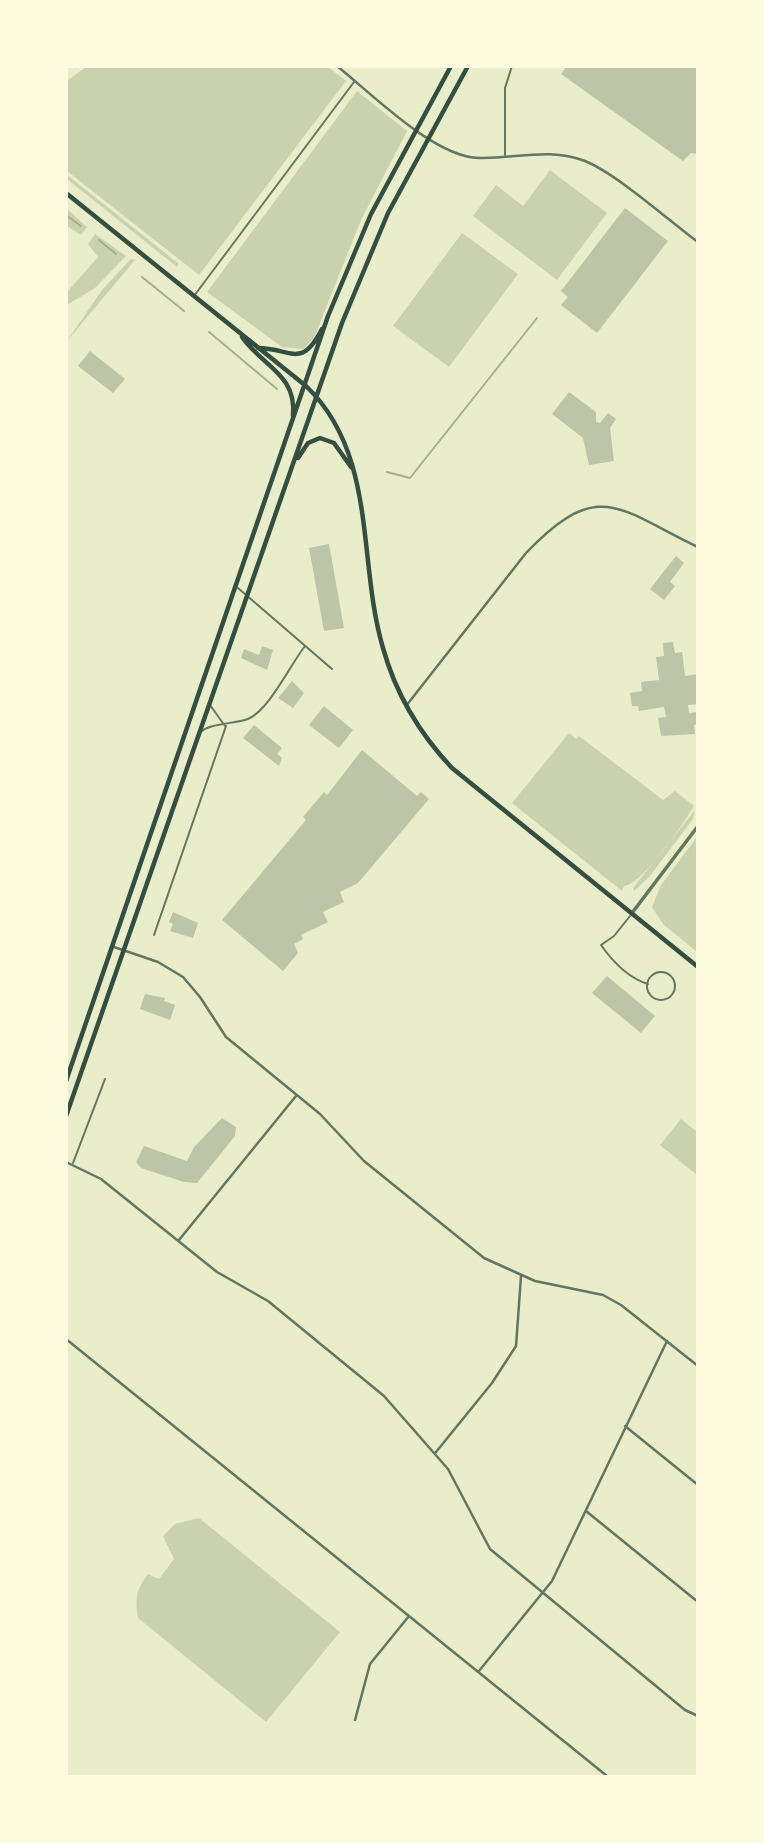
<!DOCTYPE html>
<style>
body{margin:0}
#map{position:relative;width:764px;height:1843px;overflow:hidden;background:#e9edc9;font-family:"Public Sans",sans-serif}
canvas{display:block}
.frame{position:absolute;inset:0;border:68px solid #fefae0;pointer-events:none}
</style>
<div id="map">
<canvas width="764" height="1843"></canvas>
<div class="frame"></div>
</div>
<script>
const ctx = document.querySelector('canvas').getContext('2d');
ctx.lineJoin = 'round';
function paint(path, color) { ctx.fillStyle = color; ctx.fill(path, 'evenodd'); }
function trace(path, color, width, dash) { ctx.strokeStyle = color; ctx.lineWidth = width; ctx.lineCap = dash ? 'butt' : 'round'; ctx.setLineDash(dash || []); ctx.stroke(path); }
paint(new Path2D(`
 M 327,66 L 346,81 L 199,275 L 67,171 L 67,81 L 86,67 Z
 M 357,91 L 407,131 L 361,220 L 314,338 L 303,349 L 282,347 L 207,292 Z
 M 550,170 L 607,213 L 557,280 L 473,216 L 496,185 L 523,206 Z
 M 66,174 L 179,264 L 177,267 L 67,179 Z
 M 66,208 L 87,227 L 81,235 L 67,226 Z
 M 462,233 L 518,274 L 449,367 L 393,326 Z
 M 95,234 L 126,256 L 95,288 L 67,305 L 67,292 L 98,257 L 88,244 Z
 M 131,259 L 135,260 L 67,341 L 102,290 Z
 M 569,733 L 576,739 L 579,736 L 663,800 L 675,791 L 694,806 C 684,823 642,885 624,886 L 622,891 L 512,803 Z
 M 695,810 L 693,819 L 649,877 L 634,891 L 633,888 Z
 M 697,837 L 698,952 L 697,952 L 663,924 L 652,907 L 661,885 Z
 M 681,1119 L 697,1132 L 697,1175 L 660,1145 Z
 M 199,1518 L 340,1632 L 266,1722 L 138,1618 C 135,1599 136,1590 148,1574 L 159,1579 L 174,1559 L 163,1536 L 175,1524 Z`), '#cad2ad');
trace(new Path2D(`
 M 66,215 L 81,226
 M 99,240 L 116,254
 M 142,277 L 184,311
 M 209,332 L 277,389
 M 387,472 L 410,478 L 537,318`), '#a3b18a', 2);
paint(new Path2D(`
 M 567,66 L 698,66 L 698,154 L 691,153 L 683,161 L 561,74 Z
 M 625,208 L 668,241 L 597,333 L 561,305 L 568,297 L 561,291 Z
 M 90,351 L 125,379 L 113,393 L 78,366 Z
 M 569,392 L 596,412 L 596,422 L 600,423 L 608,413 L 616,419 L 610,428 L 614,461 L 589,465 L 583,438 L 552,414 Z
 M 329,544 L 344,628 L 324,631 L 309,548 Z
 M 676,556 L 684,563 L 670,582 L 675,586 L 664,600 L 650,589 Z
 M 673,642 L 675,653 L 682,652 L 685,676 L 698,674 L 698,704 L 688,705 L 689,713 L 698,712 L 698,724 L 694,725 L 695,734 L 661,736 L 658,718 L 666,717 L 664,707 L 639,711 L 638,706 L 632,706 L 630,693 L 642,691 L 641,682 L 659,680 L 656,657 L 664,656 L 663,643 Z
 M 262,646 L 273,650 L 267,670 L 241,658 L 244,649 L 259,655 Z
 M 292,681 L 304,693 L 293,708 L 278,698 Z
 M 324,706 L 353,730 L 339,748 L 309,725 Z
 M 254,725 L 282,748 L 277,754 L 282,758 L 279,766 L 243,738 Z
 M 362,750 L 417,796 L 421,792 L 429,799 L 358,883 L 340,892 L 344,902 L 323,912 L 328,922 L 301,935 L 303,939 L 294,944 L 298,953 L 283,971 L 222,920 L 306,820 L 303,817 L 324,792 L 327,795 Z
 M 173,912 L 198,923 L 193,938 L 170,931 L 173,924 L 169,922 Z
 M 607,976 L 655,1016 L 641,1033 L 592,993 Z
 M 145,994 L 165,998 L 164,1001 L 175,1005 L 170,1020 L 140,1009 Z
 M 222,1118 L 236,1127 L 235,1136 L 197,1183 L 184,1182 L 141,1168 L 136,1162 L 144,1146 L 187,1161 L 194,1147 Z`), '#bcc5a7');
trace(new Path2D(`
 M 505,155 L 505,88 L 512,66
 M 194,296 L 354,82
 M 238,588 L 332,669
 M 210,705 L 225,726
 M 202,731 C 211,723 235,724 248,719 C 270,709 290,665 305,646
 M 630,916 L 614,936 L 601,945 C 613,962 628,978 648,984
 M 154,935 L 226,726
 M647 986a14 14 0 1 1 28 0a14 14 0 1 1-28 0Z
 M 73,1163 L 105,1079`), '#617663', 2);
trace(new Path2D(`
 M 337,66 C 372,94 434,157 479,158 C 516,159 549,147 585,161 C 617,174 668,220 698,242
 M 406,706 L 526,553 C 599,477 618,509 698,547
 M 114,947 L 158,962 L 183,977 L 200,997 L 226,1037 L 320,1114 L 364,1161 L 484,1258 L 535,1281 L 603,1295 L 621,1305 L 698,1366
 M 66,1162 L 101,1179 L 217,1272 L 268,1301 L 384,1396 L 448,1469 L 490,1549 L 685,1710 L 698,1716
 M 179,1240 L 296,1096
 M 66,1339 L 607,1776
 M 625,1426 L 698,1485
 M 436,1452 L 492,1383 L 516,1346 L 521,1276
 M 586,1511 L 698,1602
 M 479,1671 L 552,1581 L 667,1341
 M 355,1720 L 370,1664 L 409,1616`), '#617663', 2.5);
trace(new Path2D(`
 M 632,913 L 698,826`), '#617663', 3.5);
trace(new Path2D(`
 M 66,193 L 306,386 C 378,455 357,560 383,648 C 396,695 419,733 452,768 L 698,967
 M 242,337 C 263,367 297,374 293,416
 M 258,348 C 291,348 301,370 322,329
 M 298,458 L 308,443 L 320,438 L 334,443 L 351,467
 M 66,1081 L 328,316 L 371,214 L 451,66
 M 66,1116 L 342,323 L 388,213 L 468,66`), '#344e41', 4.5);
</script>
